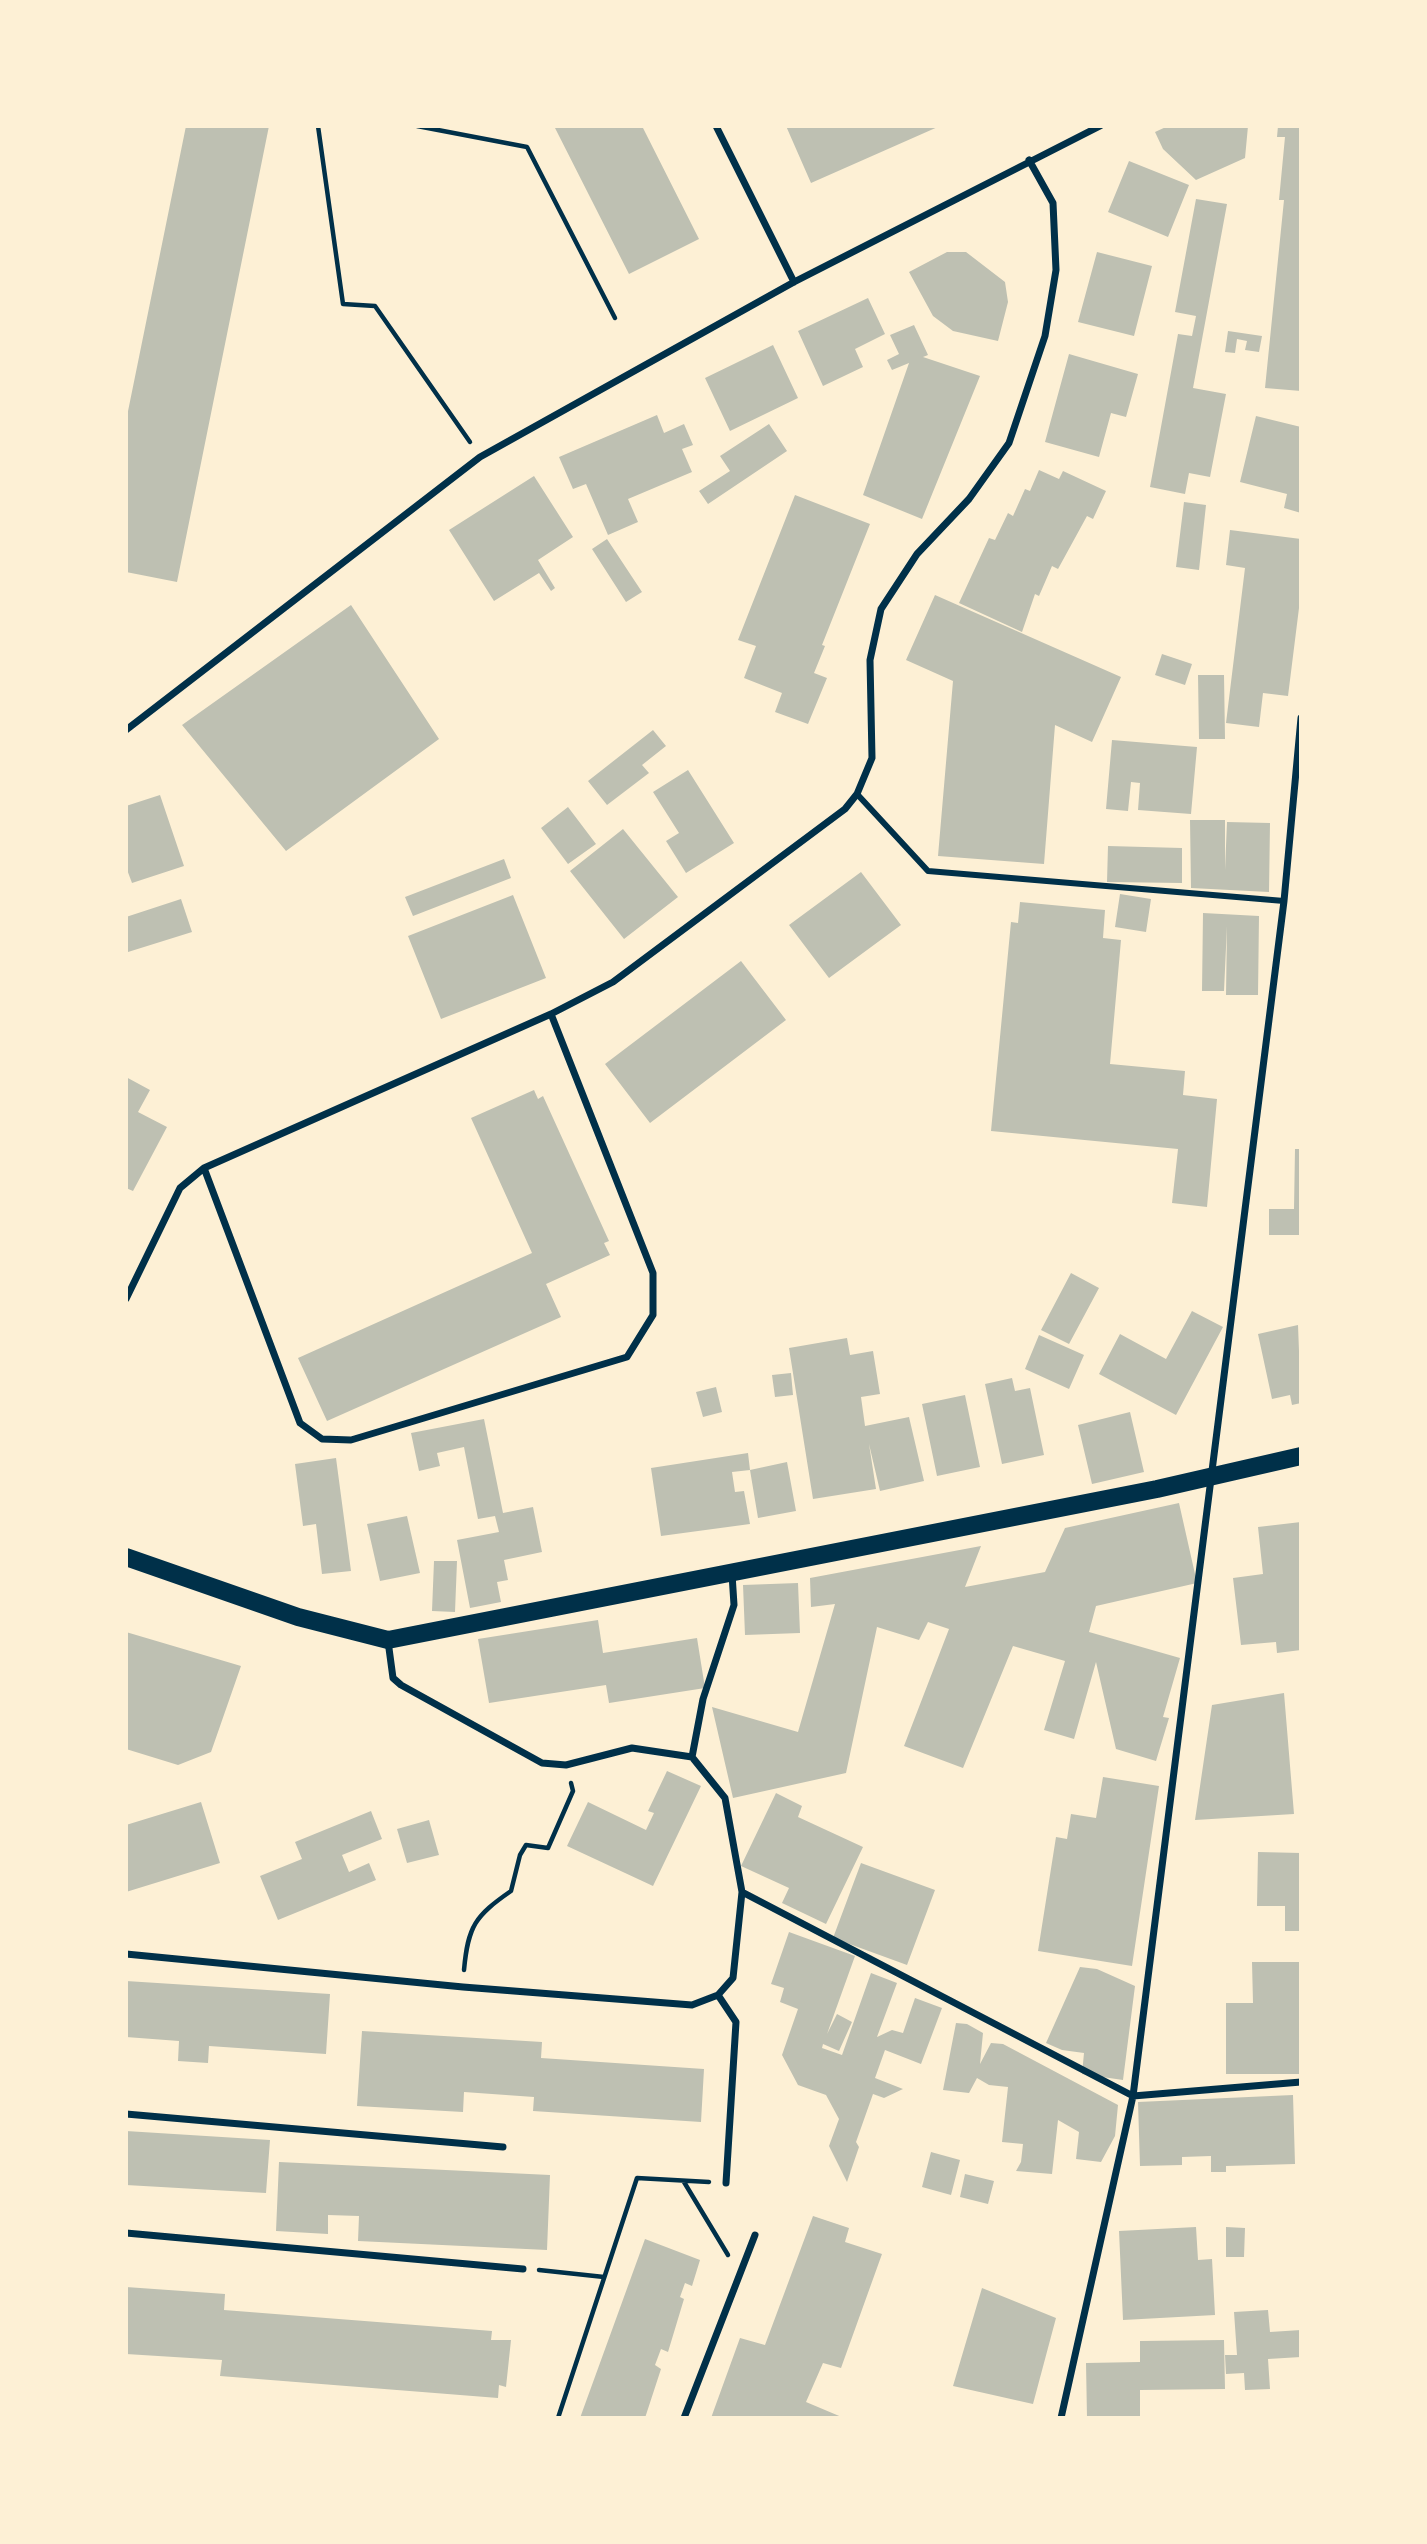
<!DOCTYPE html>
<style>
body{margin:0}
#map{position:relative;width:1427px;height:2544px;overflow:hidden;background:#fdf0d5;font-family:Montserrat,sans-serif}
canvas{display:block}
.frame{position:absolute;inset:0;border:128px solid #fdf0d5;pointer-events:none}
</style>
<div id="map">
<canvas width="1427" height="2544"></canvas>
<div class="frame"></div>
</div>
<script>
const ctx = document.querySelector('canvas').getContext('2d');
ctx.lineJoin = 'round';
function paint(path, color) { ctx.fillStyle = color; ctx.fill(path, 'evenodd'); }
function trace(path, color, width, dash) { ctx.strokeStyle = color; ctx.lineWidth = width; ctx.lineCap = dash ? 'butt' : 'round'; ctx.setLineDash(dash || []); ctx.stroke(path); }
paint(new Path2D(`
 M 186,126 L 269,126 L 177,582 L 126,572 L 126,421 Z
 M 554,126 L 642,126 L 699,239 L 629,274 Z
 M 786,126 L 940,126 L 811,183 Z
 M 1168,126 L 1248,126 L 1245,158 L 1196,180 L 1163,149 L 1155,132 Z
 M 1278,126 L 1301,126 L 1301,391 L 1265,388 L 1284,200 L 1279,200 L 1285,137 L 1277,137 Z
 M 1129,161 L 1189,185 L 1168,237 L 1108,212 Z
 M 1196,199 L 1227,204 L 1193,388 L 1226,394 L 1210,477 L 1189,473 L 1185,494 L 1150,487 L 1178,334 L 1192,336 L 1196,316 L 1175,312 Z
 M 947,252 L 966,252 L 1005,282 L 1008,302 L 998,341 L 953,331 L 933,316 L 909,272 Z
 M 1097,252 L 1152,266 L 1134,336 L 1078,322 Z
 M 868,298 L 885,334 L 855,349 L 863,367 L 823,386 L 798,331 Z
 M 914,325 L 928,355 L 923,357 L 980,376 L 922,519 L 863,495 L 909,363 L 892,370 L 887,360 L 899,354 L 890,335 Z
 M 1228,331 L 1262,336 L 1259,352 L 1245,350 L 1247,341 L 1237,339 L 1235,353 L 1225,352 Z
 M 773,345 L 798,398 L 730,431 L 705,378 Z
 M 1069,354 L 1138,374 L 1126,417 L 1111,413 L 1099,457 L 1045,442 Z
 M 657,415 L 664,433 L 684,424 L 693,445 L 682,449 L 692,472 L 628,499 L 638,522 L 608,535 L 586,484 L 573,489 L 559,457 Z
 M 1256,416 L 1301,427 L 1301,513 L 1284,508 L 1287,494 L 1240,482 Z
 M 769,424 L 787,451 L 708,504 L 699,491 L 730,471 L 720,456 Z
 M 1039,470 L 1059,479 L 1063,471 L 1106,491 L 1093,519 L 1087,516 L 1058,569 L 1052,566 L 1039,596 L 1035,594 L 1022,632 L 959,603 L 989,538 L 995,540 L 1008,513 L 1013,516 L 1025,489 L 1030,491 Z
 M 534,476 L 573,537 L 538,560 L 555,588 L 551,591 L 539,573 L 494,601 L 449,530 Z
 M 795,495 L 870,524 L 822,645 L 825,646 L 814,673 L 827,678 L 808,724 L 775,712 L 782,693 L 744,678 L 756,646 L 738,640 Z
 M 1184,502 L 1206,505 L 1199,570 L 1176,567 Z
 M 1230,530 L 1301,539 L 1301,592 L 1288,696 L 1263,693 L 1259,727 L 1226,723 L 1245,568 L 1226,565 Z
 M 607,539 L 642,592 L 626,602 L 592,549 Z
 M 935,595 L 1121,677 L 1092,742 L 1055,725 L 1044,864 L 938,856 L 953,681 L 906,660 Z
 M 351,605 L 439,739 L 286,851 L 182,725 Z
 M 1162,654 L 1192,664 L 1185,685 L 1155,675 Z
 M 1198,675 L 1224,675 L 1225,739 L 1199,739 Z
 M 653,730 L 666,746 L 642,765 L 649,773 L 607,805 L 588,781 Z
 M 1112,740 L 1197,747 L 1191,814 L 1138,810 L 1140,783 L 1131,782 L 1128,811 L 1106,809 Z
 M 688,770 L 734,843 L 686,873 L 666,841 L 679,833 L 653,792 Z
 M 160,795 L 184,866 L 132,883 L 126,867 L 126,806 Z
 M 568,807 L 596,844 L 568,864 L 541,828 Z
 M 1190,820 L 1225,820 L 1225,870 L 1227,822 L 1270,823 L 1269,892 L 1191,888 Z
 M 623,829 L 678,897 L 624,939 L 570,871 Z
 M 1108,846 L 1182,848 L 1182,883 L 1107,882 Z
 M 504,859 L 511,878 L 413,916 L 405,897 Z
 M 861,872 L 901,925 L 829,978 L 789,925 Z
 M 1120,894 L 1151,899 L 1146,932 L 1115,927 Z
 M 513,895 L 546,978 L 441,1019 L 408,936 Z
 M 181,899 L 192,932 L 128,952 L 126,917 Z
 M 1020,902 L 1105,910 L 1103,938 L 1121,940 L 1110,1064 L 1185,1071 L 1183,1095 L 1217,1099 L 1207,1207 L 1172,1203 L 1178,1149 L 991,1131 L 1011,922 L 1018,923 Z
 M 1203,913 L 1259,916 L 1258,995 L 1226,995 L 1227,926 L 1224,991 L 1202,991 Z
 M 741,961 L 786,1020 L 650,1123 L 605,1064 Z
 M 126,1077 L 150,1090 L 138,1112 L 167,1127 L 133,1191 L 126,1188 Z
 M 534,1090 L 538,1099 L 543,1096 L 609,1241 L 604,1243 L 610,1255 L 546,1284 L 561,1317 L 327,1421 L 298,1358 L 532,1253 L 471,1118 Z
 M 1295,1149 L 1301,1149 L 1301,1235 L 1269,1235 L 1269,1209 L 1294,1209 Z
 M 1071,1273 L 1099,1288 L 1069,1344 L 1041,1330 Z
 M 1192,1311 L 1223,1327 L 1176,1415 L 1099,1374 L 1120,1334 L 1166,1359 Z
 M 1298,1325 L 1301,1403 L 1292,1405 L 1290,1395 L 1272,1399 L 1258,1334 Z
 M 1039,1335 L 1084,1355 L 1069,1389 L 1025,1369 Z
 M 847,1338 L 850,1355 L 873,1351 L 880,1394 L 861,1397 L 865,1426 L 909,1417 L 924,1481 L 880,1491 L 869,1444 L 876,1489 L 813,1499 L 789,1348 Z
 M 791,1373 L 793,1395 L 775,1397 L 772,1375 Z
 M 1012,1378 L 1015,1391 L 1030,1388 L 1044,1455 L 1002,1464 L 985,1384 Z
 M 716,1387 L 722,1412 L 703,1417 L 696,1392 Z
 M 965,1395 L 980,1467 L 937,1476 L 922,1404 Z
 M 1130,1412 L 1144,1472 L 1092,1484 L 1078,1425 Z
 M 484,1419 L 503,1513 L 533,1507 L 542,1552 L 504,1560 L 508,1580 L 497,1582 L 501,1602 L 470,1608 L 457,1540 L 499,1532 L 495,1516 L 478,1519 L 464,1447 L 437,1453 L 440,1466 L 419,1471 L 411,1433 Z
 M 748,1453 L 750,1470 L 787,1462 L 796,1511 L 758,1518 L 750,1470 L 732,1472 L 735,1492 L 744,1491 L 750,1524 L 661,1536 L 651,1468 Z
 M 336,1458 L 351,1571 L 322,1574 L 316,1524 L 303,1526 L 295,1464 Z
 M 1179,1503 L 1197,1583 L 1096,1606 L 1089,1632 L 1180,1658 L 1163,1717 L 1169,1718 L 1156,1761 L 1116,1749 L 1096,1662 L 1074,1739 L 1044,1730 L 1065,1661 L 1013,1646 L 963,1768 L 904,1746 L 949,1629 L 928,1622 L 919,1640 L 877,1627 L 846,1773 L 733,1798 L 712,1707 L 798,1732 L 835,1604 L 811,1607 L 810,1578 L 981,1546 L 965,1587 L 1045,1572 L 1065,1528 Z
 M 407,1516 L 420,1573 L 380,1581 L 367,1524 Z
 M 1301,1522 L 1301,1650 L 1277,1653 L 1276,1642 L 1241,1645 L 1233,1578 L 1263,1574 L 1258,1527 Z
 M 434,1561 L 457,1561 L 455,1612 L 432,1611 Z
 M 798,1583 L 800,1633 L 745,1635 L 743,1585 Z
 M 598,1620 L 603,1653 L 697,1638 L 705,1688 L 609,1703 L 606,1685 L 489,1703 L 478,1639 Z
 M 126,1632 L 241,1666 L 211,1752 L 178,1765 L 126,1749 Z
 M 1284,1693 L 1294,1814 L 1195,1820 L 1212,1705 Z
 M 667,1771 L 701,1786 L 653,1886 L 567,1846 L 588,1802 L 646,1830 L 654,1813 L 648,1811 Z
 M 1103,1777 L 1159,1786 L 1132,1966 L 1038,1951 L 1056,1837 L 1067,1839 L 1071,1814 L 1096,1818 Z
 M 776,1793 L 802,1806 L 798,1817 L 863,1847 L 826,1924 L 782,1903 L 789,1888 L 741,1866 Z
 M 201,1802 L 220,1863 L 126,1892 L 126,1825 Z
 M 371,1811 L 382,1839 L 342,1855 L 349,1872 L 369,1863 L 376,1880 L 278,1920 L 260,1876 L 302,1859 L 295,1842 Z
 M 429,1820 L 439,1855 L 407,1863 L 397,1829 Z
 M 1258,1852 L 1301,1853 L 1301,1931 L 1285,1931 L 1285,1906 L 1257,1906 Z
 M 861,1863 L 935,1890 L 907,1965 L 833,1938 Z
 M 789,1932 L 855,1956 L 827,2034 L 837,2014 L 852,2022 L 839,2051 L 823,2044 L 822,2048 L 842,2055 L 871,1973 L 897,1983 L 877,2037 L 892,2030 L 903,2033 L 915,1998 L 942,2008 L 921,2064 L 885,2050 L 875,2078 L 903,2089 L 884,2098 L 873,2094 L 856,2142 L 859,2147 L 847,2182 L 829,2146 L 839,2119 L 826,2095 L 798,2085 L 782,2055 L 798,2009 L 780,2002 L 784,1988 L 771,1984 Z
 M 1252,1962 L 1299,1962 L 1299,2074 L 1226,2074 L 1226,2003 L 1253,2003 Z
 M 1080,1967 L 1097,1969 L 1135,1986 L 1123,2080 L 1082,2074 L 1084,2053 L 1062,2050 L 1046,2043 Z
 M 126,1981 L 330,1994 L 326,2054 L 209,2046 L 208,2063 L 178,2061 L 179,2041 L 126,2037 Z
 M 956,2023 L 967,2024 L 983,2033 L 980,2064 L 991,2043 L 1003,2044 L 1118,2105 L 1115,2136 L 1101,2162 L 1076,2159 L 1079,2132 L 1058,2120 L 1052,2174 L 1016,2171 L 1021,2162 L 1023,2144 L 1002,2142 L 1008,2087 L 989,2085 L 977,2078 L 969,2093 L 943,2090 Z
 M 362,2031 L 542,2042 L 541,2058 L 704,2069 L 701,2122 L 533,2111 L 534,2097 L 464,2092 L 463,2112 L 357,2106 Z
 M 1293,2095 L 1295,2164 L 1226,2166 L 1226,2172 L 1211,2172 L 1211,2156 L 1182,2157 L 1182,2165 L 1140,2166 L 1138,2102 Z
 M 126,2131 L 270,2140 L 266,2193 L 126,2185 Z
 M 931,2152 L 960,2160 L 951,2195 L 922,2187 Z
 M 279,2162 L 550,2175 L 547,2250 L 358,2241 L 359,2216 L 328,2215 L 328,2234 L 276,2231 Z
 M 965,2174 L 994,2181 L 988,2204 L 960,2197 Z
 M 813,2216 L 849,2228 L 845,2242 L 882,2254 L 841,2368 L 823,2363 L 806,2402 L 844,2418 L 711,2418 L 740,2338 L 765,2345 Z
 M 1196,2227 L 1198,2260 L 1212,2259 L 1215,2315 L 1123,2320 L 1119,2231 Z
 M 1226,2227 L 1245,2228 L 1244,2257 L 1226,2257 Z
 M 645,2239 L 700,2260 L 692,2286 L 685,2283 L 680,2297 L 684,2299 L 668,2352 L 661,2349 L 655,2365 L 661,2369 L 645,2418 L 580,2418 Z
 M 126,2287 L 225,2294 L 224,2310 L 492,2331 L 491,2340 L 511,2340 L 506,2387 L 499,2385 L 498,2398 L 220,2376 L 222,2360 L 126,2354 Z
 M 982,2288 L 1056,2318 L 1033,2404 L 953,2386 Z
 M 1268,2310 L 1270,2332 L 1301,2330 L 1301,2357 L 1268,2359 L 1270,2389 L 1245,2390 L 1244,2373 L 1226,2374 L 1225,2355 L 1237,2355 L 1234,2312 Z
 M 1224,2340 L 1225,2389 L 1140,2390 L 1140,2418 L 1087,2418 L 1086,2363 L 1140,2362 L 1140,2341 Z`), '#bec0b2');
trace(new Path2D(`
 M 318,126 L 343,304 L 375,306 L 470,442
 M 417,126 L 527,147 L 615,318
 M 464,1970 C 468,1926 475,1916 511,1891 L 520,1855 L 526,1845 L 548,1848 L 573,1791 L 571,1783
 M 684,2182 L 728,2255
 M 539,2270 L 604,2277
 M 558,2418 L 637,2178 L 709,2182`), '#003049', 4.5);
trace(new Path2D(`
 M 857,794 L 928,871 L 1284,901`), '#003049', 6);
trace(new Path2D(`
 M 716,126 L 794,282
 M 126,730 L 480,457 L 794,282 L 1100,126
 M 204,1168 L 300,1423 L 322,1439 L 351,1440 L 627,1357 L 653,1315 L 653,1273 L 551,1014
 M 126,1299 L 180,1188 L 204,1168 L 551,1014 L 613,982 L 845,809 L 857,794 L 872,758 L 870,660 L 881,609 L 917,554 L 969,499 L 1009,443 L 1045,336 L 1056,270 L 1053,203 L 1029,160
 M 388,1641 L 393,1678 L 401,1685 L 542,1763 L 566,1765 L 632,1748 L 692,1757 L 725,1798 L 742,1892 L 1133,2096 L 1301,2082
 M 692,1757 L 703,1699 L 734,1605 L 732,1574
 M 126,1954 L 463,1987 L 692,2005 L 718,1995 L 733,1978 L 742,1892
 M 718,1995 L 736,2022 L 726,2183
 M 126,2114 L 503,2147
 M 126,2233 L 523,2269
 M 684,2418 L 755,2235
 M 1061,2418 L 1133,2096 L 1284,901 L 1301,718`), '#003049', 7);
trace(new Path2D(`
 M 126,1557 L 298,1617 L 388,1640 L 1157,1489 L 1301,1456`), '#003049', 18);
</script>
